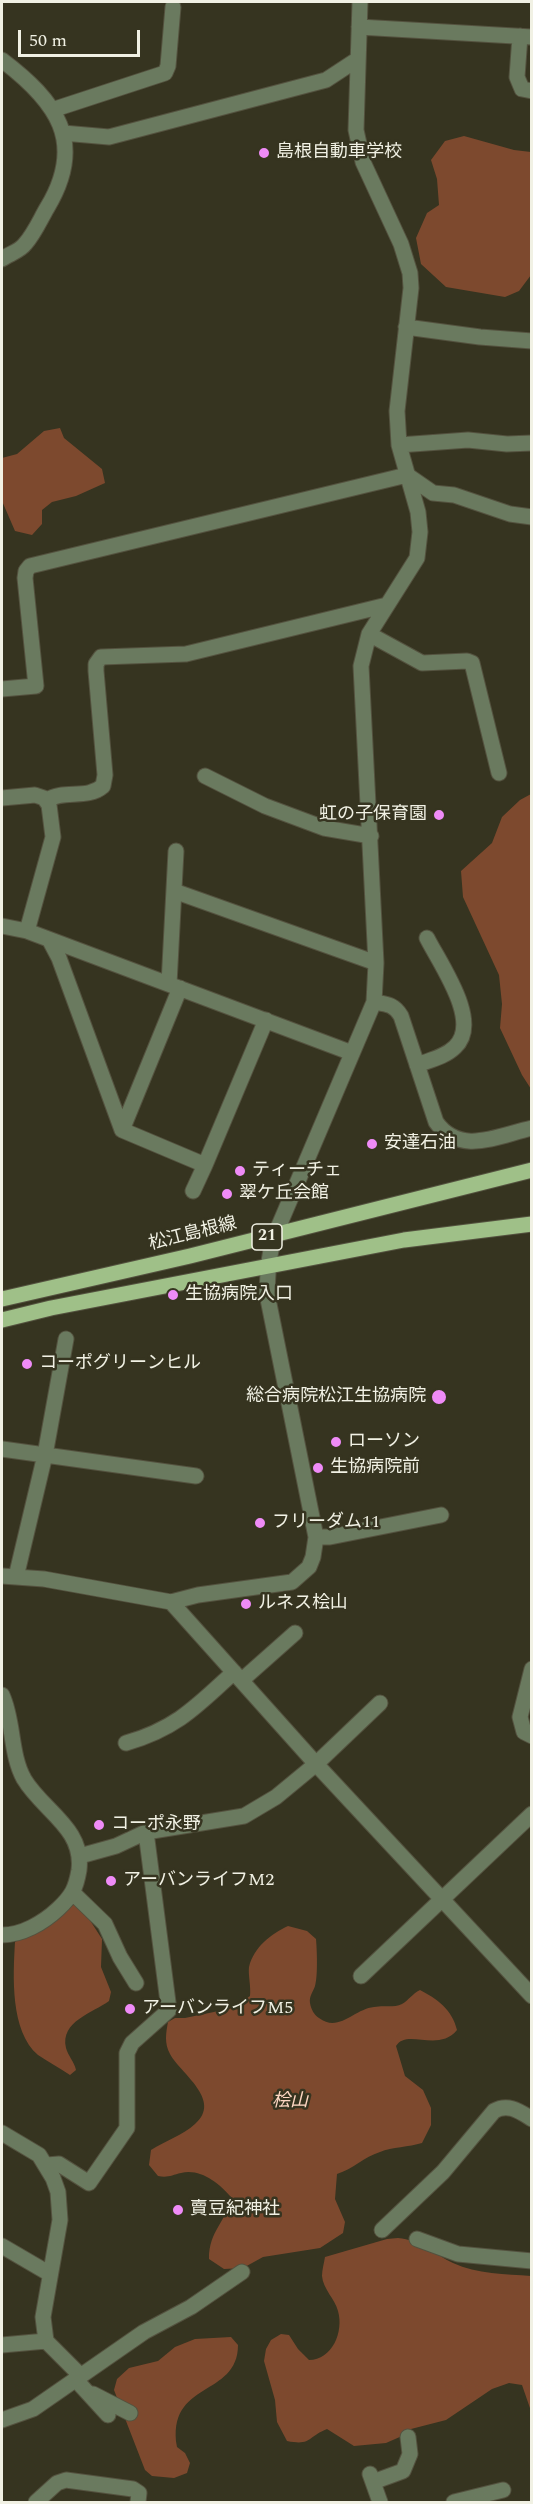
<!DOCTYPE html>
<meta charset="utf-8">
<style>
body{margin:0}
#map{position:relative;width:533px;height:2504px;overflow:hidden;background:#363420;font-family:Spectral,serif}
canvas{display:block}
.frame{position:absolute;inset:0;border:3px solid #f1f1e4;pointer-events:none}
.scale{position:absolute;left:18px;top:30px;width:122px;height:27px;box-sizing:border-box;border:3px solid #f1f1e4;border-top:0;padding-left:8px;font-size:18px;line-height:21px;white-space:nowrap;color:#f1f1e4;-webkit-text-stroke:4px #363420;paint-order:stroke}
</style>
<div id="map">
<canvas width="533" height="2504"></canvas>
<div class="frame"></div>
<div class="scale">50 m</div>
</div>
<script>
const ctx = document.querySelector('canvas').getContext('2d');
ctx.lineJoin = 'round';
function paint(path, color) { ctx.fillStyle = color; ctx.fill(path, 'evenodd'); }
function trace(path, color, width, dash) { ctx.strokeStyle = color; ctx.lineWidth = width; ctx.lineCap = dash ? 'butt' : 'round'; ctx.setLineDash(dash || []); ctx.stroke(path); }
function drawText(font, color, halo, rows, align = 'center') {
  ctx.font = font + ' Spectral,"Noto Sans JP",serif'; ctx.lineWidth = 5; ctx.setLineDash([]); ctx.textBaseline = 'middle'; ctx.strokeStyle = halo; ctx.fillStyle = color; for (const [text, x, y, turn = 0] of rows) {
    ctx.save(); ctx.translate(x, y); ctx.rotate((+turn || 0) * Math.PI / 180); ctx.textAlign = isNaN(turn) ? turn : align; if (halo) ctx.strokeText(text, 0, 0); ctx.fillText(text, 0, 0); ctx.restore();
  }
}
paint(new Path2D(`
 M 464,136 L 514,150 L 531,152 L 531,275 L 519,291 L 505,297 L 446,287 L 421,264 L 416,238 L 427,213 L 439,205 L 437,179 L 431,160 L 445,141 Z
 M 60,428 L 64,438 L 102,469 L 105,483 L 76,496 L 52,502 L 42,510 L 42,524 L 32,535 L 15,531 L 2,501 L 2,458 L 17,454 L 44,431 Z
 M 531,794 L 531,1089 L 522,1075 L 500,1028 L 502,1004 L 499,975 L 463,897 L 461,871 L 492,843 L 502,817 L 520,800 Z
 M 69,1904 L 75,1904 L 84,1911 L 102,1939 L 101,1967 L 111,1992 L 109,2001 C 93,2013 60,2021 66,2048 C 68,2056 74,2061 76,2070 L 70,2075 C 60,2068 48,2062 38,2055 C 10,2031 13,1976 15,1942 Z
 M 288,1926 L 307,1931 L 316,1939 C 317,1950 318,1976 315,1986 C 313,1992 309,1996 310,2003 C 311,2009 314,2015 319,2018 C 339,2033 354,2009 374,2007 C 383,2005 394,2008 402,2004 C 409,2000 412,1994 420,1990 C 437,1999 452,2009 457,2030 C 438,2053 407,2028 396,2046 L 405,2076 L 423,2090 L 431,2108 L 431,2125 L 422,2143 C 409,2147 392,2147 380,2152 C 364,2157 353,2169 337,2174 L 335,2199 L 345,2222 L 343,2233 L 320,2248 L 263,2257 L 243,2268 L 224,2269 L 209,2259 C 209,2230 226,2223 231,2197 C 219,2183 200,2168 181,2173 C 172,2175 168,2178 158,2176 L 149,2165 L 151,2150 C 165,2141 183,2135 195,2124 C 223,2100 180,2073 170,2054 C 164,2043 166,2033 168,2022 L 175,2018 L 185,2018 L 233,2008 L 250,1996 C 251,1986 248,1975 249,1967 C 254,1947 271,1934 288,1926 Z
 M 398,2238 C 420,2240 434,2254 453,2263 C 477,2274 506,2274 531,2276 L 531,2411 L 522,2385 L 509,2383 L 492,2389 L 446,2420 L 411,2429 L 402,2436 L 386,2443 L 354,2446 L 327,2429 C 307,2437 312,2446 287,2441 L 277,2422 L 275,2400 L 264,2361 L 266,2349 L 271,2340 L 281,2334 L 289,2335 L 298,2349 L 309,2360 C 332,2360 344,2332 338,2311 C 335,2299 323,2289 322,2276 C 322,2270 324,2263 325,2257 L 387,2239 Z
 M 231,2337 L 238,2345 C 238,2398 166,2380 177,2447 L 185,2453 L 190,2463 L 187,2473 L 174,2478 L 152,2476 L 145,2470 L 114,2390 L 117,2379 L 129,2368 L 158,2361 L 175,2347 L 195,2339 Z`), '#7d492e');
const minor = new Path2D(`
 M 359,27 L 532,37
 M 520,36 L 517,77 L 522,89 L 532,91
 M 2,60 C 56,101 87,142 47,208 C 40,220 34,234 25,244 C 20,251 9,254 2,259
 M 52,110 L 165,73 L 168,66 L 173,7
 M 63,133 L 109,137 L 326,80 L 358,59
 M 406,327 L 480,337 L 532,341
 M 399,445 L 468,440 L 507,444 L 532,443
 M 369,634 L 422,663 L 467,661 L 472,663 L 499,773
 M 2,689 L 36,686 L 25,578 L 26,571 L 30,566 L 407,475 L 433,493 L 454,495 L 510,514 L 532,517
 M 205,776 L 265,806 L 324,828 L 371,836
 M 2,798 L 35,795 L 44,798 L 49,805 L 53,837 L 27,931
 M 47,800 C 64,789 87,800 103,786 L 105,775 L 96,671 L 96,664 L 101,657 L 186,654 L 387,605
 M 174,891 L 376,963
 M 2,926 L 27,931 L 352,1053
 M 50,941 L 59,958 L 122,1130 L 205,1165 L 266,1020
 M 169,984 L 176,851
 M 374,1002 C 386,1004 394,1004 401,1016 L 436,1122 C 460,1156 497,1136 532,1128
 M 417,1065 C 430,1060 445,1057 455,1047 C 482,1022 440,964 427,938
 M 122,1130 L 180,988
 M 193,1191 L 205,1165
 M 2,1449 L 196,1476
 M 316,1537 L 330,1537 L 441,1515
 M 2,1576 L 44,1579 L 171,1602 L 198,1595 L 292,1582 L 309,1567 L 313,1557 L 316,1537 L 267,1294 C 268,1273 268,1255 275,1235 L 374,1002 L 376,963 L 361,666 L 369,634 L 417,558 L 420,532 L 418,512 L 399,445 L 397,411 L 411,288 L 410,273 L 401,244 L 363,162 L 356,130 L 360,2
 M 16,1577 L 45,1455 L 66,1339
 M 171,1602 L 316,1764 L 532,1996
 M 532,1669 L 520,1717 L 524,1732 L 532,1736
 M 242,1680 L 295,1633
 M 2,1695 C 14,1721 10,1754 24,1779 C 43,1811 84,1828 79,1870 C 76,1888 72,1896 58,1909 C 43,1923 22,1935 2,1935
 M 126,1743 C 176,1729 197,1706 234,1672
 M 80,1856 L 116,1846 L 146,1832 L 244,1816 L 276,1797 L 316,1764 L 380,1703
 M 74,1894 L 105,1924 L 120,1957 L 136,1983
 M 361,1976 L 532,1814
 M 2,2133 L 39,2155 L 53,2178 L 58,2192 L 60,2220 L 43,2317 L 46,2341 L 81,2376
 M 47,2165 L 59,2164 L 89,2183 L 127,2128 L 127,2053 L 132,2043 L 169,2010 L 146,1832
 M 382,2230 L 443,2172 L 494,2111 C 508,2103 519,2111 532,2119
 M 417,2239 L 458,2254 L 532,2261
 M 2,2246 L 50,2274
 M 2,2345 L 46,2341
 M 76,2380 L 108,2415
 M 93,2394 L 130,2413
 M 2,2420 L 33,2409 L 144,2332 L 191,2307 L 242,2272
 M 370,2474 L 380,2502
 M 373,2482 L 403,2471 L 410,2454 L 408,2437
 M 36,2502 L 57,2483 L 66,2480 L 133,2489 L 139,2493 L 138,2502
 M 454,2502 L 503,2490`);
const major = new Path2D(`
 M 2,1299 L 190,1256 L 532,1170
 M 2,1320 L 51,1308 L 404,1240 L 532,1224`);
trace(minor, '#54523f', 17);
trace(major, '#54523f', 17);
trace(minor, '#6a7a5f', 15);
trace(major, '#9fc088', 15);
for (const [x, y, r, color] of [
 [264,153,6,"#ef8bf7"],
 [439,815,6,"#ef8bf7"],
 [372,1144,6,"#ef8bf7"],
 [240,1171,6,"#ef8bf7"],
 [227,1194,6,"#ef8bf7"],
 [173,1295,6,"#ef8bf7"],
 [27,1364,6,"#ef8bf7"],
 [439,1397,8,"#ef8bf7"],
 [336,1442,6,"#ef8bf7"],
 [318,1468,6,"#ef8bf7"],
 [260,1523,6,"#ef8bf7"],
 [246,1604,6,"#ef8bf7"],
 [99,1825,6,"#ef8bf7"],
 [111,1881,6,"#ef8bf7"],
 [130,2009,6,"#ef8bf7"],
 [178,2210,6,"#ef8bf7"]
]) { const dot = new Path2D(); dot.arc(x, y, r, 0, 2 * Math.PI); ctx.fillStyle = color; ctx.fill(dot); trace(dot, '#363420', 2); }
for (const [x, y, w] of [
 [267,1237,30]
]) { const box = new Path2D(); box.roundRect(x - w / 2, y - 13, w, 26, 4.5); ctx.fillStyle = '#363420'; ctx.fill(box); trace(box, '#f1f1e4', 1.5); }
drawText('bold 16px', '#f1f1e4', null, [
 ["21",267,1237]
]);
drawText('18px', '#f1f1e4', '#363420', [
 ["島根自動車学校",276,153],
 ["虹の子保育園",427,815,"right"],
 ["安達石油",384,1144],
 ["ティーチェ",252,1171],
 ["翠ケ丘会館",239,1194],
 ["生協病院入口",185,1295],
 ["コーポグリーンヒル",39,1364],
 ["総合病院松江生協病院",426,1397,"right"],
 ["ローソン",348,1442],
 ["生協病院前",330,1468],
 ["フリーダム11",272,1523],
 ["ルネス桧山",258,1604],
 ["コーポ永野",111,1825],
 ["アーバンライフM2",123,1881],
 ["アーバンライフM5",142,2009],
 ["賣豆紀神社",190,2210]
], 'left');
drawText('18px', '#f1f1e4', '#363420', [
 ["松江島根線",193,1235,-14]
]);
drawText('italic 18px', '#fed7c3', '#363420', [
 ["桧山",290,2102]
]);
</script>
